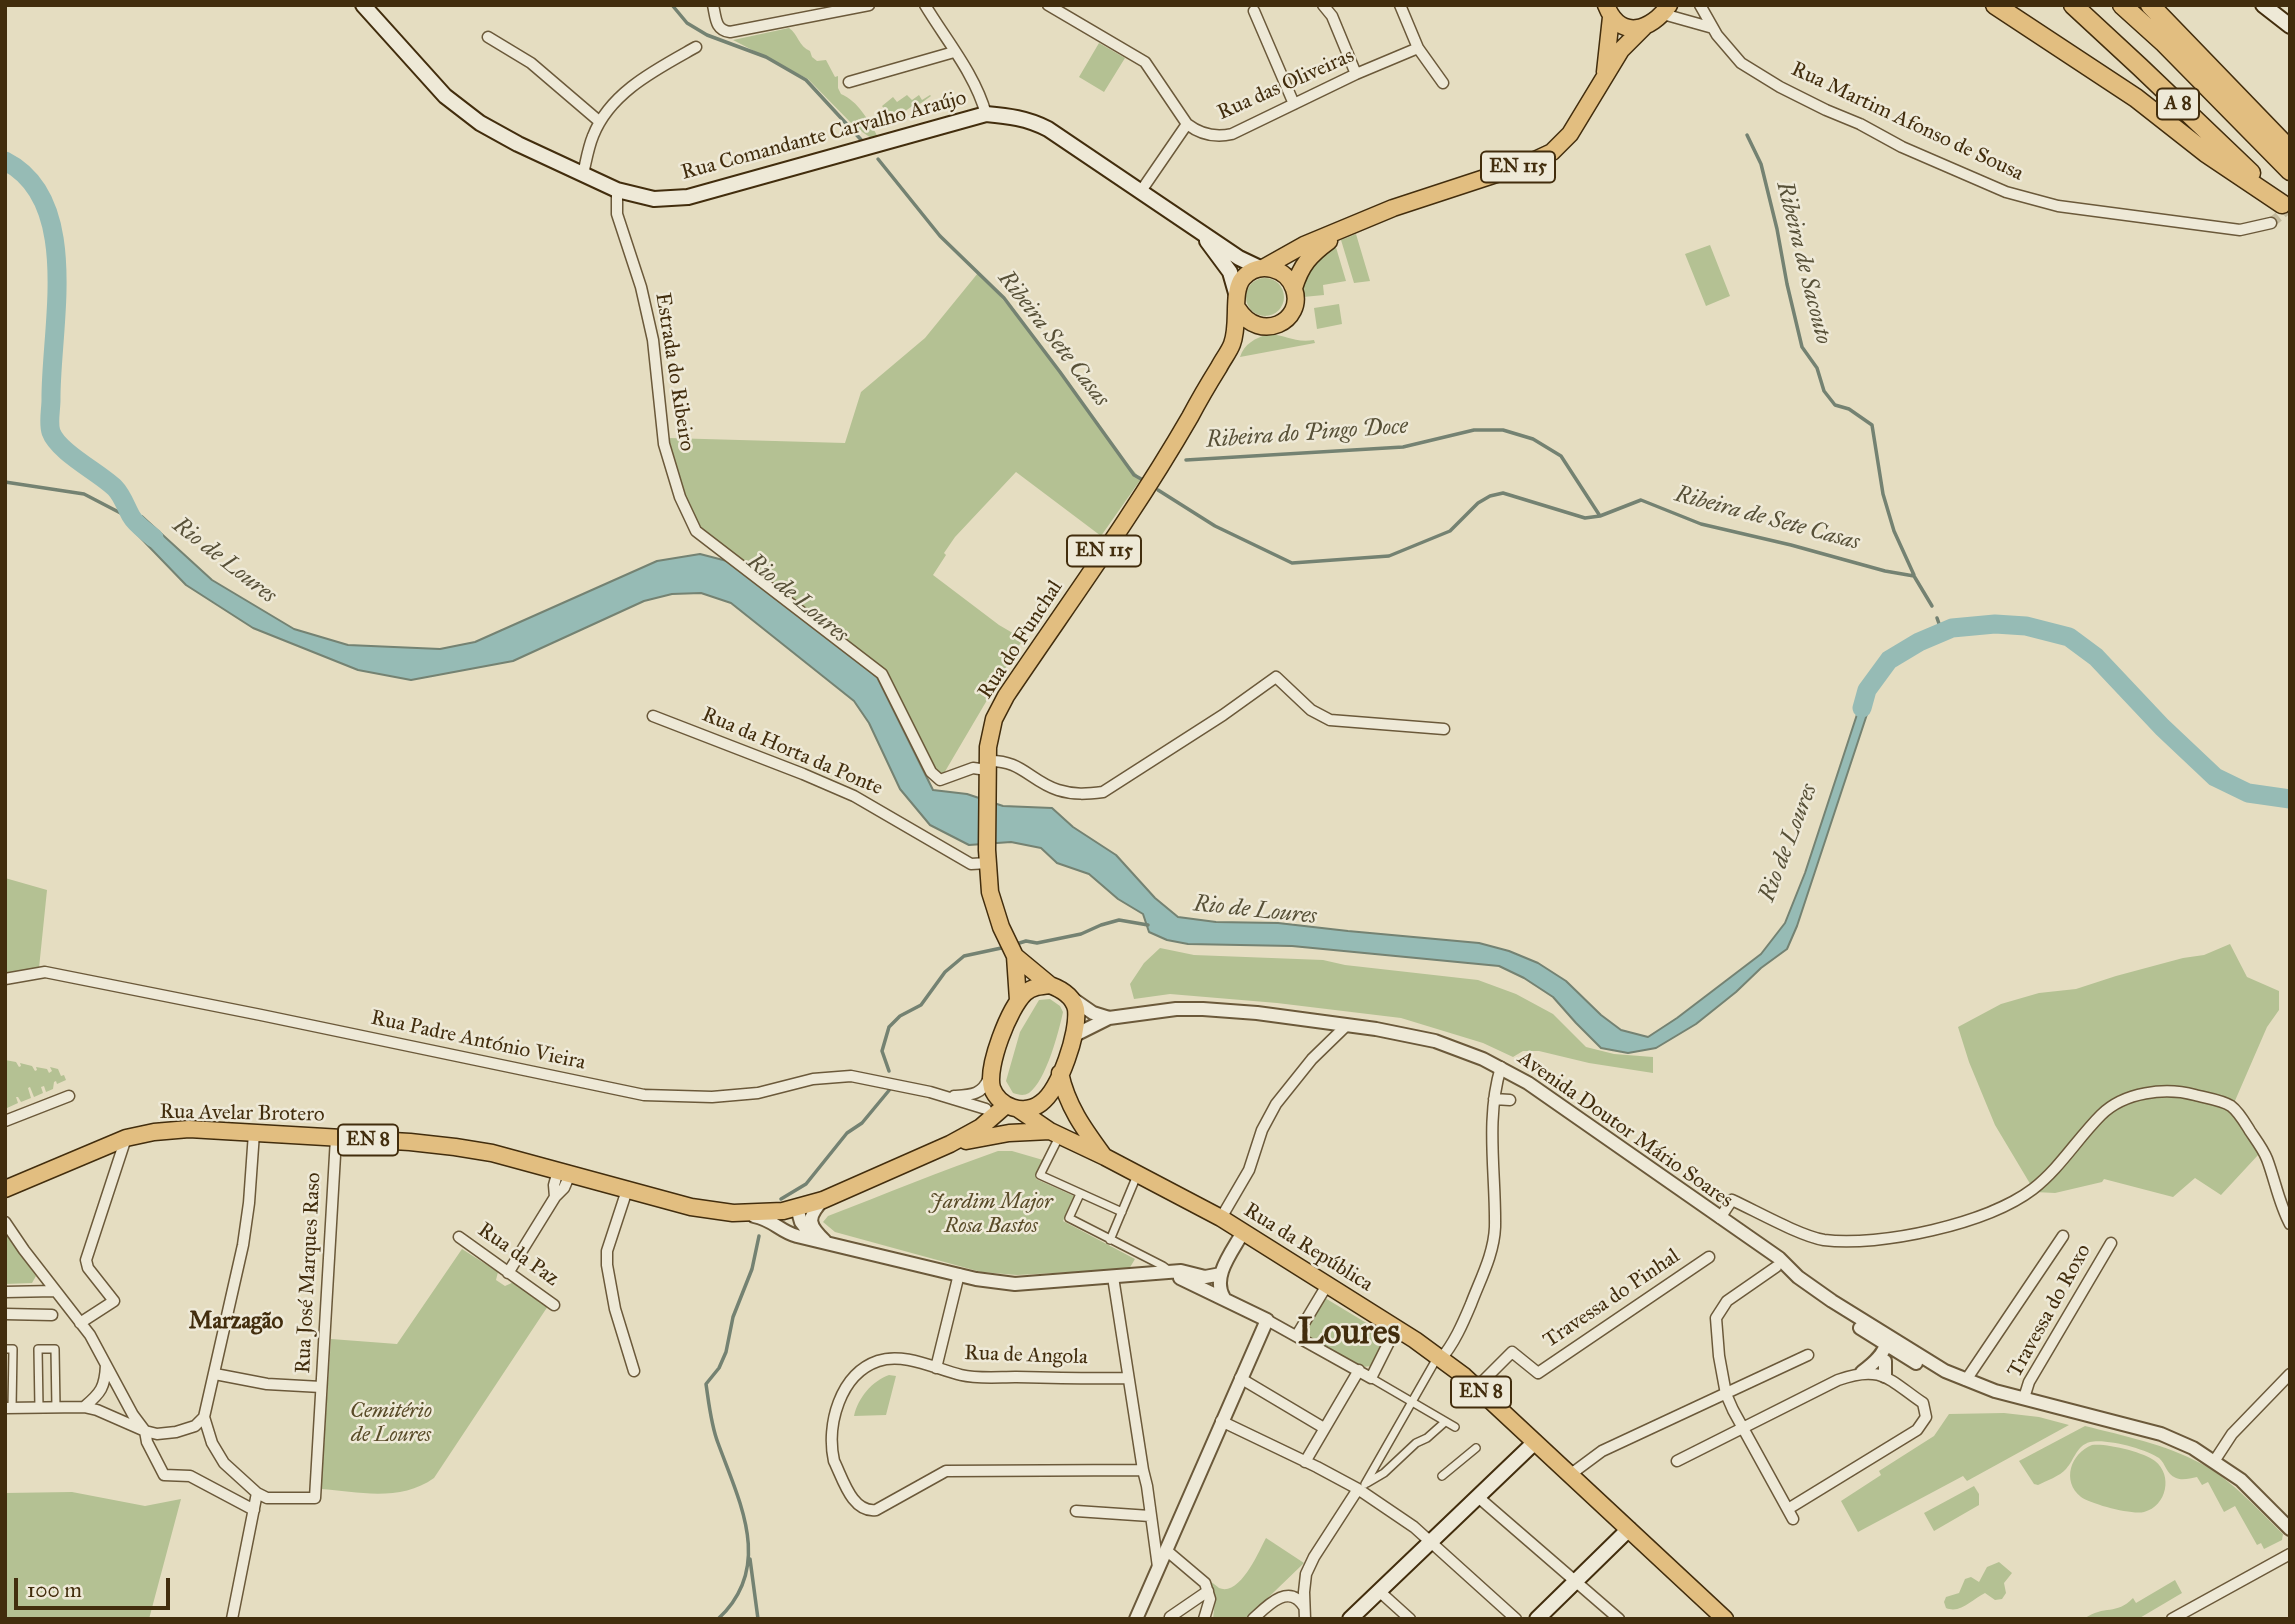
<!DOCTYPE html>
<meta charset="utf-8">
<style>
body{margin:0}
#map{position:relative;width:2295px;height:1624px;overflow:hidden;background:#e5ddc1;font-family:"IM FELL Great Primer",serif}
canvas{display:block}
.frame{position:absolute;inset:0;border:7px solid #422d0d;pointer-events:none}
.scale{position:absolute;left:14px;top:1578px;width:156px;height:32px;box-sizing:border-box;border:4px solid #422d0d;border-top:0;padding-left:9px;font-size:21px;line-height:24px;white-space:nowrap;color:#422d0d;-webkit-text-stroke:5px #eee9d7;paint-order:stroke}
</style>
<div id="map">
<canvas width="2295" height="1624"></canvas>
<div class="frame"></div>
<div class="scale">100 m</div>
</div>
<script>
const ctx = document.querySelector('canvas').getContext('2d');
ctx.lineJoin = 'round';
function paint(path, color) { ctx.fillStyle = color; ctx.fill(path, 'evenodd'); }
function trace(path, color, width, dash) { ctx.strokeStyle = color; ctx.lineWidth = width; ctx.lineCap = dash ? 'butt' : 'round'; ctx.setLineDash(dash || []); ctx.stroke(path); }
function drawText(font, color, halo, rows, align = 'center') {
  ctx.font = font + ' "IM FELL Great Primer",serif'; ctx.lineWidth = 5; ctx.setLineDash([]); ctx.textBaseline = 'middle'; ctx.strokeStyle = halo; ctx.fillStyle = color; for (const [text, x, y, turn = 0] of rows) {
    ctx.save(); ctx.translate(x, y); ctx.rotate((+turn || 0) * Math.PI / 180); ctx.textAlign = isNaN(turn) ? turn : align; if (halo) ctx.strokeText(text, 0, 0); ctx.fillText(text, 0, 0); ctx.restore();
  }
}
paint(new Path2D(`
 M 789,28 C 798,34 799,47 810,51 L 812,57 L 817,61 L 826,60 L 835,77 L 838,76 L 838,88 L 841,94 C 858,101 869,121 878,137 L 871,138 L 855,127 L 808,79 L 733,40 Z
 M 1099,43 L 1125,58 L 1104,92 L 1079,77 Z
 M 907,95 L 912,100 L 919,95 L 922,100 L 930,95 L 931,96 L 917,106 L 915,104 L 904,112 L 905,115 L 895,123 L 882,106 L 893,97 L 897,102 Z
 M 1356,234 L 1370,281 L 1354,283 L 1341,240 Z
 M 1335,244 L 1346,281 L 1323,285 L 1324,295 L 1303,297 C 1296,273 1320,258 1335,244 Z
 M 1710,245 L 1730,296 L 1706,306 L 1685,254 Z
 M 978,273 C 1041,335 1082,414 1141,479 L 1101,536 L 1016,472 L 955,537 L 944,553 L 946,555 L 933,575 L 999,625 L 1023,639 L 940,780 L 882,674 L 696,531 L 680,497 L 669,438 L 845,443 L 861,392 L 925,338 Z
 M1246 297a19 19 0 1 1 38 0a19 19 0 1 1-38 0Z
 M 1339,304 L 1342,324 L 1317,329 L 1314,308 Z
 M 1269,334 C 1287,335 1294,343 1314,340 L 1315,343 L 1240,357 C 1244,344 1255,338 1269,334 Z
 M 5,878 L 47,890 L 39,968 L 5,973 Z
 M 2230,944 L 2247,977 L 2279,991 L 2279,1010 L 2267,1027 L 2231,1110 L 2259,1154 L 2221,1195 L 2195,1178 L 2173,1197 L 2104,1179 L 2102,1182 L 2055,1193 L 2035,1192 L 1995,1125 L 1969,1062 L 1958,1027 L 2001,1004 L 2039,993 L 2076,989 L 2116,976 L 2183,958 L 2204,955 Z
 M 1160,948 L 1194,955 L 1323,960 L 1345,965 L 1478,980 L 1516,994 L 1553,1014 L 1586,1047 L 1614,1054 L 1653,1057 L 1653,1073 L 1589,1063 L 1539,1051 L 1523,1051 L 1513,1057 L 1483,1043 L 1401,1018 L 1277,1003 L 1170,994 L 1134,999 L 1130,984 L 1144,963 Z
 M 1050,999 L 1060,1006 L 1063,1012 C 1059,1031 1046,1081 1029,1093 C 1024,1096 1019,1095 1013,1093 L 1006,1081 L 1020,1032 L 1039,1000 Z
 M 5,1060 L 16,1062 L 19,1067 L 21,1066 L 20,1063 L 32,1066 L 35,1071 L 37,1070 L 36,1067 L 47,1069 L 49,1073 L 52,1071 L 50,1067 L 58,1069 L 61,1076 L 64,1075 L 66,1080 L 57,1084 L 56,1081 L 54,1082 L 53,1089 L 46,1092 L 44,1086 L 41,1087 L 43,1093 L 34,1097 L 30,1087 L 28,1088 L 31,1098 L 21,1102 L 18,1097 L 16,1097 L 18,1103 L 7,1108 L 5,1103 Z
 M 998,1151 L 1012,1151 L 1043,1160 L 1036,1179 L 1074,1196 L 1063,1221 L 1135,1259 L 1129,1269 L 1017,1275 L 981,1272 L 835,1232 L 823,1222 L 828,1216 C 885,1194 941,1171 998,1151 Z
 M 5,1233 L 36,1276 L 32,1283 L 5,1284 Z
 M 462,1249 L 498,1272 L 496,1280 L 505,1286 L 516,1281 L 548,1306 L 434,1478 C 401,1502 358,1492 321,1489 L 331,1339 L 397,1344 Z
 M 1325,1298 L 1388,1336 L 1372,1366 L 1363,1367 L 1306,1336 L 1306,1330 Z
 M 889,1375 L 896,1376 L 886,1415 L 854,1416 C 858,1398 872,1381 889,1375 Z
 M 2004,1413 L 2039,1417 L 2069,1425 L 1967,1481 L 1963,1476 L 1858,1532 L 1841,1501 L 1881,1475 L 1879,1471 L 1934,1436 L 1949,1414 Z
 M 2085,1426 C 2124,1436 2165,1444 2202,1464 C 2233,1481 2258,1510 2283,1534 L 2282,1540 L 2264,1549 L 2261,1543 L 2257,1545 L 2235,1506 L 2224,1512 L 2208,1482 L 2202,1485 L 2197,1477 C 2190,1478 2183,1481 2176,1478 C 2166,1474 2166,1464 2159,1458 C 2147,1449 2105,1438 2090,1442 C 2076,1446 2075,1459 2066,1469 C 2060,1476 2046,1481 2038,1485 L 2034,1484 L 2019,1461 Z
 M 2092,1445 C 2106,1443 2144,1452 2155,1461 C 2173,1475 2167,1506 2144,1512 C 2131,1515 2091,1504 2081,1497 C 2061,1481 2071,1453 2092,1445 Z
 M 1974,1486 L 1979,1494 L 1979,1505 L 1934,1531 L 1924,1513 Z
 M 72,1492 L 145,1506 L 181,1499 L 149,1619 L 5,1619 L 5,1493 Z
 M 1266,1538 L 1304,1563 L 1246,1619 L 1213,1619 L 1215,1600 L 1210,1582 C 1214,1583 1216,1586 1219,1588 C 1240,1597 1259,1551 1266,1538 Z
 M 1999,1562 L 2012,1573 L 2004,1583 L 2006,1593 L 2002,1599 L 1995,1600 L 1985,1593 C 1972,1599 1961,1614 1946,1608 L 1944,1602 L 1946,1597 L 1959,1593 L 1965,1579 L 1971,1577 L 1979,1582 L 1987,1567 Z
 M 2175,1580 L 2182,1593 L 2138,1619 L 2084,1619 C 2105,1604 2116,1616 2133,1598 L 2136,1603 Z`), '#b4c193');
const water = new Path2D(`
 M 142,516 L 212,580 L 294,629 L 348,645 L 440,649 L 475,642 L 657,561 L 700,554 L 727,561 L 822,632 L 877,677 L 933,790 L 967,794 L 1003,806 L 1052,808 L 1073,827 L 1116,855 L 1155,898 L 1178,917 L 1216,922 L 1278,923 L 1348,931 L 1479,943 L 1509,951 L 1538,963 L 1566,981 L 1601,1015 L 1621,1030 L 1648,1037 L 1677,1018 L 1761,954 L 1785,923 L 1805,873 L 1867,684 L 1876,687 L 1797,926 L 1787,949 L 1761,968 L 1736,992 L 1696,1024 L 1656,1048 L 1628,1053 L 1601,1048 L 1576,1023 L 1553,997 L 1524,978 L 1499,966 L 1292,946 L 1188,944 L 1167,940 L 1149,932 L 1143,914 L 1118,899 L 1089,874 L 1057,863 L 1041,848 L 1011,842 L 969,845 L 930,825 L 900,789 L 869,723 L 854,701 L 731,603 L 701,593 L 672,594 L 644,601 L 513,661 L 411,680 L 358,670 L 253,628 L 186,585 L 130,527 Z`);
paint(water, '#96bbb5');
trace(water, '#748272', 2);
trace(new Path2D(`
 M 672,5 L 687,23 L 707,35 L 766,57 L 806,80 L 865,144
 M 1747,135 L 1761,164 L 1777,229 L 1787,284 L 1802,347 L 1817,368 L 1824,391 L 1835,405 L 1849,409 L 1872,425 L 1883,494 L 1894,531 L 1914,575
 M 878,159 L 940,236 L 1004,298 L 1060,372 L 1134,475 L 1143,480
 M 1186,460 L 1403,447 L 1474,430 L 1503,430 L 1533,439 L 1561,456 L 1600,516
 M 5,482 L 84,494 L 132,519
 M 1158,490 L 1215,526 L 1292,563 L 1389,556 L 1450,531 L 1478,503 L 1490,496 L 1503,493 L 1585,518 L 1600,516 L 1641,500 L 1701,524 L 1791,545 L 1885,571 L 1914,576 L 1932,606
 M 1937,618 L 1942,632
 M 1013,945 L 1026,941 L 1037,943 L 1081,934 L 1101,925 L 1119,920 L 1148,925
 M 889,1071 L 882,1051 L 889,1027 L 900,1016 L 921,1005 L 945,972 L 964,956 L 1006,947
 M 781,1199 L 806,1184 L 847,1133 L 862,1123 L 891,1088
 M 750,1559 L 758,1619
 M 718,1619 C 774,1567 740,1503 718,1443 C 711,1425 709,1404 706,1384 L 719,1368 L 726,1352 L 733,1317 L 752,1269 L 759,1236`), '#748272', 3.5);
trace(new Path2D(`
 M 5,161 C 83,200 50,330 51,400 C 51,409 48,423 51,432 C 58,452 100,473 115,488 C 122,495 126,507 131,516 C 136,525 146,531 154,538
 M 1862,708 L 1867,690 L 1889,660 L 1919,642 L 1952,628 L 1995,624 L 2026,626 L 2069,637 L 2096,657 L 2162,727 L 2215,777 L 2248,793 L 2290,799`), '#96bbb5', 19);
trace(new Path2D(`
 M 2271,223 L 2290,207`), '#c4ba9d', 10, [10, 5]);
const pedestrian = new Path2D(`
 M 1059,1137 L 1040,1175 L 1122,1212
 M 1080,1194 L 1069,1218 L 1163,1266 L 1171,1272
 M 1110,1240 L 1138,1173
 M 5,1349 L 13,1349 L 12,1408
 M 1371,1378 L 1455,1427
 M 39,1408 L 38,1349 L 55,1349 L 56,1408
 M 1442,1476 L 1476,1448
 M 1367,1483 L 1384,1473 L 1416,1443 L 1427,1438 L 1445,1422
 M 1365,1484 L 1437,1358`);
const minor = new Path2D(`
 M 713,5 C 716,18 715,30 730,32 L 869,5
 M 925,5 C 946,40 975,74 986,114
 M 1048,5 L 1145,62 L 1187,124 C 1200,134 1215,138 1232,134 L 1356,74 L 1418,48
 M 1323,5 L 1332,16 L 1356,74
 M 1400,5 L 1418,48 L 1443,83
 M 1700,5 L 1717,35 L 1741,63 L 1780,87 L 1826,110 L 1860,124 L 1902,147 L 2006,192 L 2058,206 L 2240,230 L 2271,223
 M 1254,11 L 1294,104
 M 1663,14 L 1713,28
 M 488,37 L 531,63 L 600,122
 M 849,82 L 954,52
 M 583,174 C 586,162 588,148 593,136 C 610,92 657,69 696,47
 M 617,190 L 617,214 L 641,287 L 653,340 L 664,444 L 680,497 L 696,531 L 882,674 L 931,772 L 940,780 L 973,768 L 987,770
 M 1141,191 L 1187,124
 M 653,716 L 803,774 L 854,796 L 971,864 L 988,863
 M 987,761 C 1021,759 1030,781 1058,790 C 1074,795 1087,794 1103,792 L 1223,715 L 1276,677 L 1311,710 L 1330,720 L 1444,729
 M 5,979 L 45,972 L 261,1015 L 644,1095 L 712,1097 L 758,1093 L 813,1079 L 851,1076 L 930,1092 L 986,1109
 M 954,1096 C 971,1095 982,1095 989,1078
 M 1494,1099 L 1510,1100
 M 5,1121 L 69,1096
 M 627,1190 L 607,1251 L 607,1265 L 615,1309 L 634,1371
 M 555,1197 L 554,1185 L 558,1171
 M 1221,1218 L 1249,1170 L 1262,1130 L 1276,1104 L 1312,1059 L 1347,1025
 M 1720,1218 L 1732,1200 C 1756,1211 1800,1236 1824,1240 C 1880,1247 1987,1224 2033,1189 C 2060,1168 2077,1139 2101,1115 C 2124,1092 2165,1087 2195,1095 C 2206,1098 2222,1100 2231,1106 C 2239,1112 2245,1123 2250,1131 C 2256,1140 2263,1149 2267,1159 C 2275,1180 2279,1204 2290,1224
 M 5,1222 L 24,1250 L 90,1335 L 133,1415 L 145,1431 L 147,1442 L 164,1475 L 190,1476 L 254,1510
 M 459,1237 L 554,1305
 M 1776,1267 L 1727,1301 L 1716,1318 L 1719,1356 L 1726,1394 L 1733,1410 L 1793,1519
 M 508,1273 L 555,1197 L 564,1188 L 570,1174
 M 1113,1277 L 1143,1470 L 1147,1486 L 1158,1567
 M 5,1292 L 55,1291
 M 5,1314 L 52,1315
 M 1267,1320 L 1371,1378 L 1396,1328
 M 80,1323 L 114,1301 L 88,1268 L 86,1260 L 126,1138
 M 1297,1335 L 1327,1285
 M 1440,1360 C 1454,1344 1463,1323 1471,1304 C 1480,1280 1494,1254 1495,1227 C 1496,1174 1485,1119 1501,1067
 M 936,1368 L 959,1274
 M 215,1374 L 267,1384 L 321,1387
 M 1128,1378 C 1090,1379 1053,1378 1015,1377 C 998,1377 978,1379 961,1375 C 936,1369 904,1352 878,1361 C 840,1374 826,1425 834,1461 C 843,1479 852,1513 876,1510 L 946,1471 L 1143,1470
 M 1240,1378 L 1324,1428
 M 1966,1380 L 2063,1236
 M 1476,1388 L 1512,1352 L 1538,1373 L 1709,1257
 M 2024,1398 L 2029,1382 L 2111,1243
 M 84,1407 C 101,1393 105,1387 106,1365
 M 5,1408 L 84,1407 L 97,1410 L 145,1431 L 157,1434 L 176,1432 L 195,1426 L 204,1417 L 243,1245 L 249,1203 L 254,1133
 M 204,1417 L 212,1443 L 224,1463 L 257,1493 L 267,1498 L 315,1498 L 336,1138
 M 1221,1421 L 1317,1467 L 1358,1489 L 1414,1527 L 1516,1619
 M 2215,1460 L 2232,1434 L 2290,1374
 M 1677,1461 L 1838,1380 C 1882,1364 1889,1380 1923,1403 L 1926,1417 L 1917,1430 L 1788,1509
 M 1305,1462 L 1359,1370
 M 1571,1474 L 1602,1451 L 1808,1355
 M 1478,1497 L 1619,1619
 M 1076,1511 L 1150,1516
 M 1166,1550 L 1205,1583 L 1210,1599 L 1204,1619
 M 1379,1591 L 1410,1619
 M 1170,1617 L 1208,1591
 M 232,1619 L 257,1493
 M 1253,1619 C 1267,1606 1289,1582 1304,1607
 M 1305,1619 L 1304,1592 L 1306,1574 L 1314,1557 L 1358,1489
 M 2172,1619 L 2290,1554`);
const tertiary = new Path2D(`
 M 1070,997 L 1093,1013 L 1109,1018
 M 1075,1035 L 1109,1018 L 1176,1009 L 1203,1009 L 1257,1013 L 1376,1029 L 1435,1041 L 1483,1059 L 1528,1083 L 1779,1258 L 1798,1277 L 1832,1301 L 1945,1371 L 1995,1391 L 2161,1434 L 2193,1448 L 2241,1480 L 2290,1529
 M 823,1200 C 806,1218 808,1225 825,1241
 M 797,1208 L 801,1222 L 812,1236
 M 754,1216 C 774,1220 779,1231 797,1236 L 976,1279 L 1015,1284 L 1181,1271 L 1205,1277 L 1221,1274
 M 1224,1298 C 1211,1277 1232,1252 1243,1232
 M 1860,1328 L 1916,1363
 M 1885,1361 L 1885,1376
 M 1862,1372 C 1873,1364 1885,1354 1887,1340
 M 1136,1619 L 1267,1320 L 1180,1278`);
const secondary = new Path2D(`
 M 363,5 L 445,96 L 480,123 L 518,144 L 617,190 L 654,199 L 688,197 L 986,114 C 1008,116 1027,118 1048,129 L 1239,258 L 1260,268
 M 2263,5 L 2290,26
 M 1207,241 L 1230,272 L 1236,293
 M 1350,1619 L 1535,1442
 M 1537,1619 L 1629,1529`);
const primary = new Path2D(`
 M 1606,5 C 1620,41 1651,31 1669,5
 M 1605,72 L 1611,17
 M 1263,268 L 1304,245 L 1393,208 L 1524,165 L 1552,152 L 1570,134 L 1621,50 L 1644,27
 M 1294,288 C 1301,265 1310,255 1329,241
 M 1015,956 L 1050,985
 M 1050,985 C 1061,989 1073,996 1076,1009 C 1079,1032 1060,1089 1041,1103 C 1024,1116 999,1107 992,1088 C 986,1067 1009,1008 1025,993 C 1032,987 1040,986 1050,985 Z
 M 1018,1000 L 1015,956 L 1001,927 L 990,892 L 987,850 L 988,747 L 994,719 L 1006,696 C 1068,604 1134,514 1190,417 C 1199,400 1209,383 1219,367 C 1223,359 1229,352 1232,344 C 1240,324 1231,292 1243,278 C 1259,260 1287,268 1294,289 C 1305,321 1260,344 1238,309
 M 1060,1073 C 1067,1106 1084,1129 1103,1155
 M 1018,1109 L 1050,1131 L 1105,1157 L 1221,1218 L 1415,1340 L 1464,1376 L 1725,1619
 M 966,1141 L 1009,1133 L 1050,1131
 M 5,1189 L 126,1138 L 154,1132 L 189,1129 L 410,1142 L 455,1147 L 492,1153 L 691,1207 L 733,1213 L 783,1211 L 823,1200 L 950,1144 L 981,1127 L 1006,1105`);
const motorway = new Path2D(`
 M 1995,5 L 2136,98 L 2206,153 L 2282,204
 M 2073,5 L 2140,67 L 2251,173
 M 2122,5 L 2163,42 L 2290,171
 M 2150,5 L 2290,150`);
trace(pedestrian, '#6b593a', 10);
trace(minor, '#6b593a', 13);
trace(tertiary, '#6b593a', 16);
trace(secondary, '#422d0d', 18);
trace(primary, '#422d0d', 19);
trace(motorway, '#422d0d', 21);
trace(pedestrian, '#eee9d7', 7);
trace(minor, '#eee9d7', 10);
trace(tertiary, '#eee9d7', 12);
trace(secondary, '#eee9d7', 14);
trace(primary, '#e2be80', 16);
trace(motorway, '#e2be80', 18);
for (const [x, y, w] of [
 [2178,104,42],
 [1518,167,74],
 [1104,551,74],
 [368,1140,60],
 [1481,1392,60]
]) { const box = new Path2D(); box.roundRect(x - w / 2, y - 15.5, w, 31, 5); ctx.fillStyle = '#eee9d7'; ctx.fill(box); trace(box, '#422d0d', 2); }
drawText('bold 19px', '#422d0d', null, [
 ["A 8",2178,104],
 ["EN 115",1518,167],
 ["EN 115",1104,551],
 ["EN 8",368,1140],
 ["EN 8",1481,1392]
]);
drawText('21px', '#422d0d', '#eee9d7', [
 ["Rua das Oliveiras",1286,85,-24],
 ["Rua Martim Afonso de Sousa",1907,122,25],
 ["Rua Comandante Carvalho Araújo",824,136,-15],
 ["Estrada do Ribeiro",674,372,81],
 ["Rua do Funchal",1021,640,-57],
 ["Rua da Horta da Ponte",792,752,23],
 ["Rua Padre António Vieira",478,1041,12],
 ["Rua Avelar Brotero",242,1114,1],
 ["Avenida Doutor Mário Soares",1625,1130,35],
 ["Rua da República",1308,1248,32],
 ["Rua da Paz",518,1255,35],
 ["Rua José Marques Raso",309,1273,-87],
 ["Travessa do Pinhal",1612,1299,-34],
 ["Travessa do Roxo",2050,1311,-61],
 ["Rua de Angola",1026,1356,2]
]);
drawText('italic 21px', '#594b28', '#eee9d7', [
 ["Jardim Major",991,1203],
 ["Rosa Bastos",991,1227],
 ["Cemitério",391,1412],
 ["de Loures",391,1436]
]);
drawText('italic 23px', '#575037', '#eee9d7', [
 ["Ribeira de Sacouto",1803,263,76],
 ["Ribeira Sete Casas",1053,339,52],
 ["Ribeira do Pingo Doce",1307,434,-4],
 ["Ribeira de Sete Casas",1767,519,15],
 ["Rio de Loures",224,561,38],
 ["Rio de Loures",797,599,40],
 ["Rio de Loures",1789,843,-69],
 ["Rio de Loures",1255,911,6]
]);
drawText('bold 23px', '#422d0d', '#eee9d7', [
 ["Marzagão",236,1322]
]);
drawText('bold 35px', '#422d0d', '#eee9d7', [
 ["Loures",1349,1334]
]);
</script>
